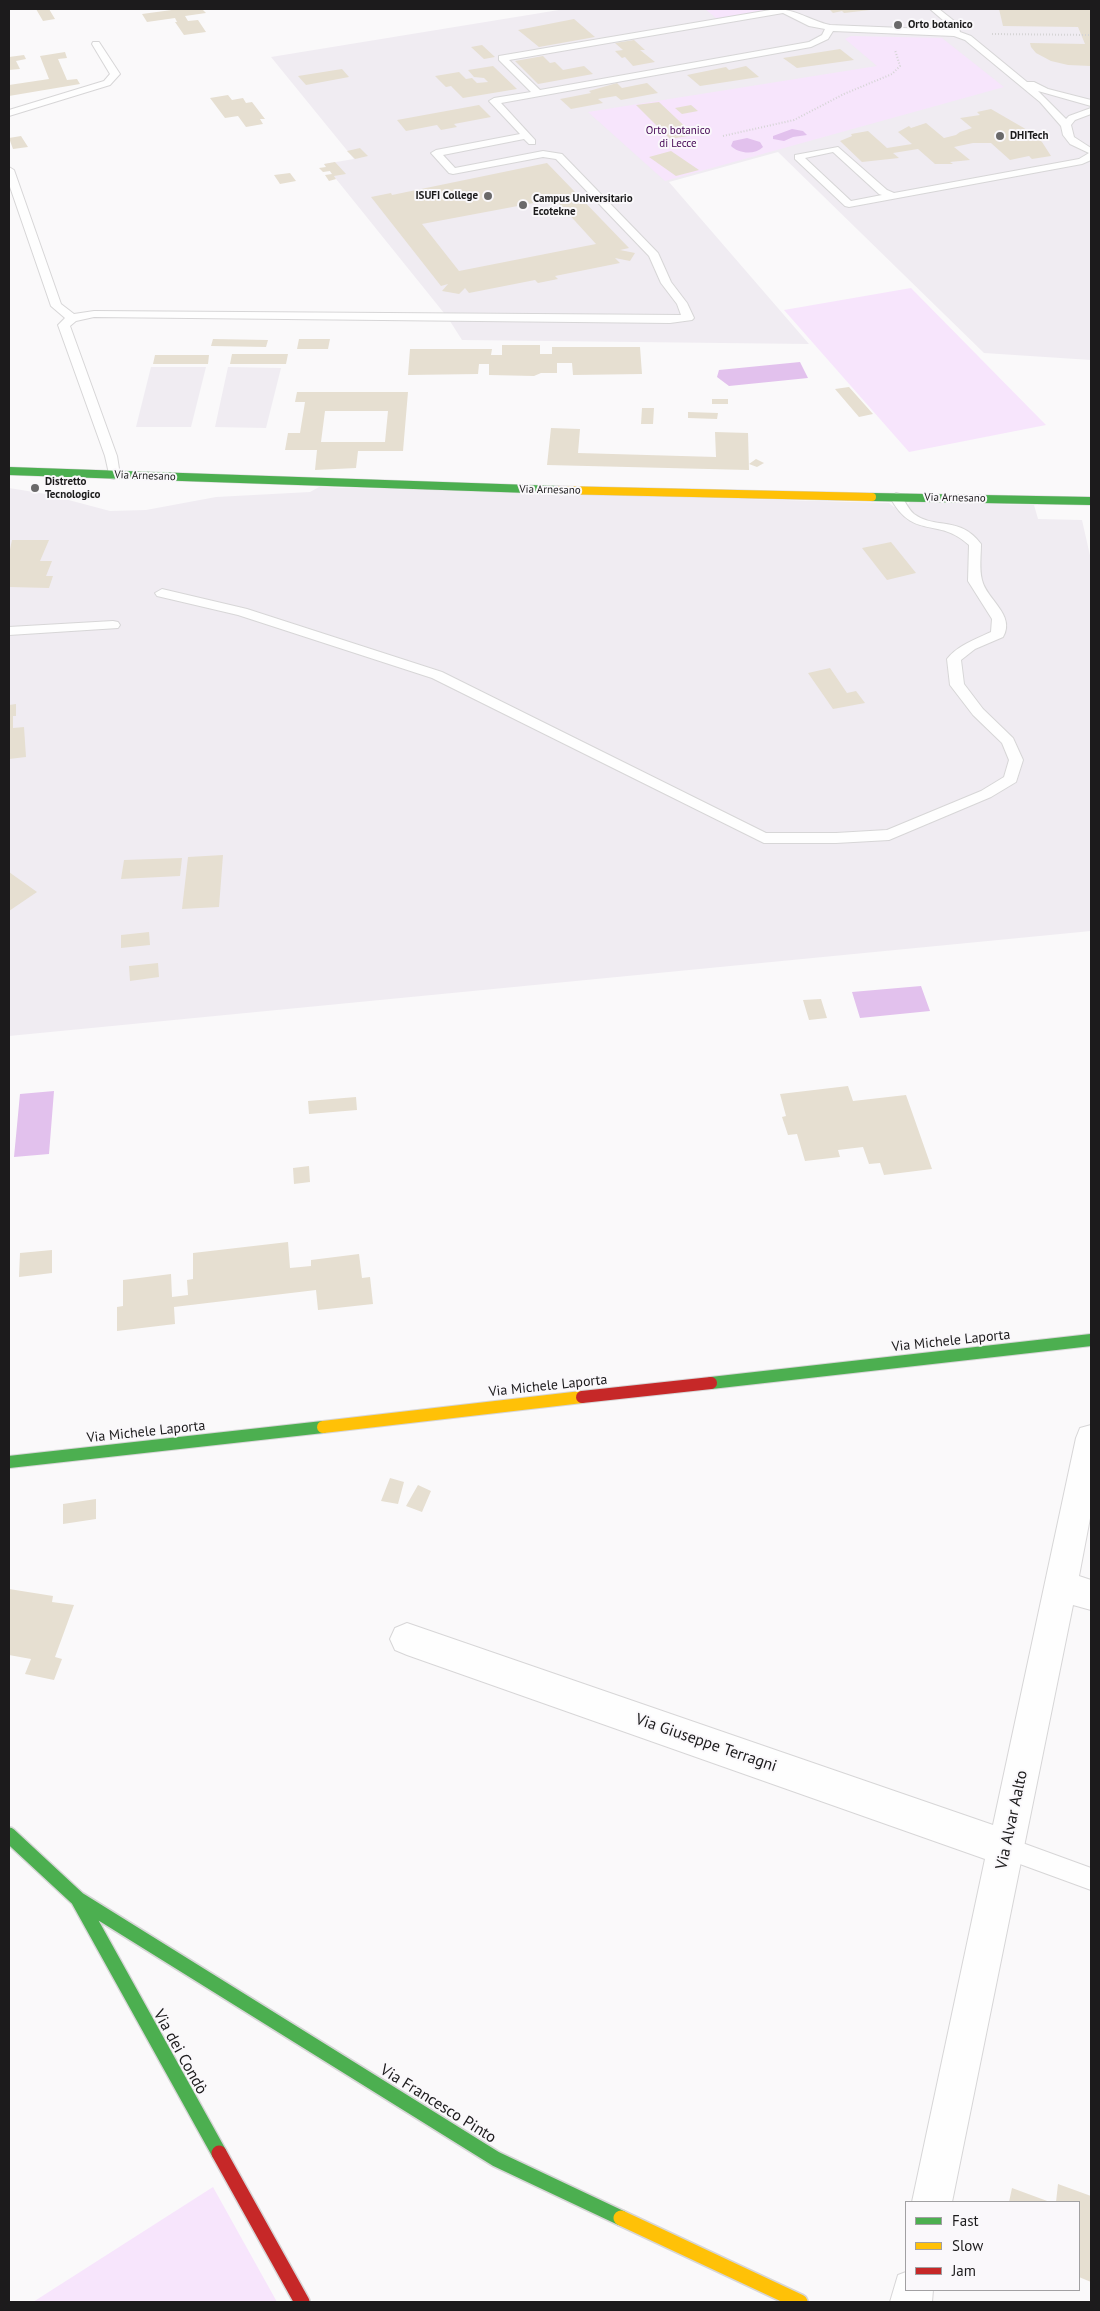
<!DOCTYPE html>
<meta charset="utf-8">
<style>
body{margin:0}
#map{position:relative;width:1100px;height:2311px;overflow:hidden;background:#faf9fa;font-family:"PT Sans",sans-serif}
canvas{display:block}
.frame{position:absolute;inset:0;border:10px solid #1c1b1c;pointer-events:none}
.legend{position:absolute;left:905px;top:2201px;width:175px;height:90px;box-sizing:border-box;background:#faf8fb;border:1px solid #a1a0a2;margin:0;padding:6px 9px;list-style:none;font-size:15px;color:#1c1b1c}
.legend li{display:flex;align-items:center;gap:10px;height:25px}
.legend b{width:25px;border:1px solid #a1a0a2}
</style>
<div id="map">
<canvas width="1100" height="2311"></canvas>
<div class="frame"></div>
<ul class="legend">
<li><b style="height:6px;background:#4caf50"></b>Fast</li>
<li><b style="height:6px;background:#ffc107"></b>Slow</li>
<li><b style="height:6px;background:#c62828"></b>Jam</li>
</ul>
</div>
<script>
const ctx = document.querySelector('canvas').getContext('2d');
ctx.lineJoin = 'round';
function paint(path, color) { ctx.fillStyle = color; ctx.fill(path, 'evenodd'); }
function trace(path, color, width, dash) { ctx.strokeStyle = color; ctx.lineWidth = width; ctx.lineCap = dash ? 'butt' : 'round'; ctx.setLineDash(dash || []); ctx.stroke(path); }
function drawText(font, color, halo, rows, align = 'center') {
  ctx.font = font + ' "PT Sans",sans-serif'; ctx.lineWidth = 4; ctx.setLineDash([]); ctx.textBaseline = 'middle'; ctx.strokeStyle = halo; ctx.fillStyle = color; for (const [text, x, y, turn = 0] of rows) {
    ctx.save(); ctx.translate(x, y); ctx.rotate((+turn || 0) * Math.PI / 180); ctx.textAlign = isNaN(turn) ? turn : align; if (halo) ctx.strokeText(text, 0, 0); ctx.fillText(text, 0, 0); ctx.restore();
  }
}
paint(new Path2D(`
 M 565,9 L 1091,9 L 1091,360 L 984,353 L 778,152 L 669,182 L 809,344 L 462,340 L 448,318 L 324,164 L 354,159 L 271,57 Z
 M 151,367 L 206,367 L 191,427 L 136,427 Z
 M 228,367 L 281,368 L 266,428 L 215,427 Z
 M 319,487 L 889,503 L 894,507 L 907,506 L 910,502 L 1034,505 L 1038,519 L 1082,520 L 1091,560 L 1091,931 L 9,1036 L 9,488 L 46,494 L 110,511 L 146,510 L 216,497 L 310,492 Z`), '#f0ecf2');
paint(new Path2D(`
 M 705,9 L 766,9 L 763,11 L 720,18 L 716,18 Z
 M 851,36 L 942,38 L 1004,87 L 665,181 L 588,112 L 877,66 L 845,39 Z
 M 911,288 L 1046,425 L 909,452 L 784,310 Z
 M 213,2187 L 277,2302 L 33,2302 Z`), '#f7e5fc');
paint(new Path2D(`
 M 792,129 L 803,131 L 807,135 L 793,137 L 784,141 L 773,139 L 773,136 Z
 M 747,138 L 760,142 L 763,147 C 755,155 739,154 731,146 L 733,141 Z
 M 800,362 L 808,378 L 729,386 L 717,377 L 719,370 Z
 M 921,986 L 930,1011 L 860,1018 L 852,992 Z
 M 54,1091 L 49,1154 L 14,1157 L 20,1094 Z`), '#e2c1ed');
paint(new Path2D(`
 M 36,9 L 49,9 L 55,19 L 43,21 Z
 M 179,9 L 202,9 L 206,13 L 185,16 L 188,21 L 198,20 L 206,32 L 184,35 L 175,22 L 177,22 L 175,18 L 147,22 L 142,14 Z
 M 829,9 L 870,9 L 870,10 L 844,13 L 842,11 L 833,13 Z
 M 999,9 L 1091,9 L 1091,66 L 1068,65 L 1051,61 L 1036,53 L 1031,47 L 1030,43 L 1085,44 L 1078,27 L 1003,26 Z
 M 574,19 L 595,37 L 539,47 L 518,30 Z
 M 634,40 L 645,50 L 640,50 L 655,62 L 633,66 L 625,57 L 622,58 L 615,51 L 623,50 L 615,43 Z
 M 482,45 L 495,57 L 484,59 L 471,47 Z
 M 840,49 L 854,60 L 797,68 L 783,58 Z
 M 65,52 L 67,58 L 58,59 L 67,80 L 77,79 L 80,84 L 9,96 L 9,85 L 49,79 L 40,56 Z
 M 24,55 L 26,59 L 16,61 L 20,69 L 9,70 L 9,57 Z
 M 543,56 L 550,63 L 555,62 L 563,70 L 584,66 L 593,74 L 538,84 L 515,61 Z
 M 493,66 L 517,89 L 463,98 L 451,86 L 446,87 L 435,76 L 459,72 L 466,79 L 472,78 L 477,83 L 488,82 L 484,78 L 474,77 L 468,70 Z
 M 746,66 L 759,77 L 700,86 L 687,75 L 726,67 L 729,70 Z
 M 342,69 L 349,77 L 306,85 L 298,76 Z
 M 617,83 L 622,88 L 647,83 L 658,93 L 621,100 L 616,96 L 598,99 L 603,103 L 571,109 L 560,99 L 591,93 L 589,91 Z
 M 228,95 L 232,100 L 243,98 L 246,103 L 252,102 L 265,119 L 260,119 L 263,124 L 246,127 L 238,116 L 225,118 L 210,98 Z
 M 659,102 L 694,135 L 670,139 L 636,105 Z
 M 479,105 L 491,117 L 454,124 L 457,127 L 441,130 L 437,125 L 406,131 L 397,120 Z
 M 691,105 L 698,111 L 682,114 L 675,108 Z
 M 991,109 L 1029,131 L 1042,142 L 1051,156 L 1032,159 L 1029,156 L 1010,160 L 991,143 L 973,143 L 954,147 L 970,160 L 950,162 L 953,164 L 935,164 L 918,149 L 893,153 L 899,158 L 862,162 L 840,141 L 852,136 L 851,134 L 868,131 L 887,148 L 912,144 L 898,132 L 909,126 L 911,128 L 926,123 L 944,138 L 956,135 L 960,132 L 972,128 L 960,118 L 980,115 L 977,112 Z
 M 21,136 L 28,147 L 13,149 L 9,138 Z
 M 360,148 L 368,156 L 355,159 L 347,151 Z
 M 671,151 L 699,170 L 676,176 L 649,157 Z
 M 335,162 L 346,174 L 334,176 L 336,179 L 329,181 L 325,175 L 332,174 L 330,171 L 323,172 L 319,168 L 326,167 L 324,164 Z
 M 547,163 L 629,248 L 620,250 L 635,253 L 630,261 L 615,258 L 620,263 L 555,276 L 558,279 L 538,283 L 535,280 L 469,293 L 465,288 L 459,294 L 442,291 L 448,284 L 441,286 L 371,197 L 391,193 L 392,195 ZM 555,199 L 596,244 L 459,271 L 422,224 Z
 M 290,173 L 296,181 L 280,184 L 274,175 Z
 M 213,339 L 268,340 L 266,347 L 211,346 Z
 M 299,339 L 330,339 L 328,349 L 297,349 Z
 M 502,345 L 540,345 L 540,354 L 552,354 L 552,347 L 640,347 L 642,374 L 573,375 L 572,363 L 557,363 L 557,373 L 541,373 L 534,376 L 489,375 L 489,364 L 479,364 L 478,374 L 408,375 L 410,349 L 492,349 L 491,355 L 502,355 Z
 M 232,354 L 288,354 L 286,364 L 230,364 Z
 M 155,355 L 209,355 L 208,364 L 153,364 Z
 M 849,387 L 873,414 L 859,417 L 835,389 Z
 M 297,392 L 408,392 L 403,451 L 358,451 L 356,468 L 315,470 L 317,450 L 285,450 L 288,433 L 300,433 L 305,402 L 295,402 ZM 325,411 L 388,411 L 385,442 L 321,442 Z
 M 712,399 L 728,399 L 728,404 L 712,404 Z
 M 642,408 L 654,408 L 653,424 L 641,424 Z
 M 688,412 L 718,413 L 717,419 L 688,418 Z
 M 551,428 L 580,429 L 578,453 L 716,457 L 715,432 L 748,433 L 749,470 L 547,465 Z
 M 756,459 L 764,463 L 757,467 L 749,464 Z
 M 12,540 L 49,540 L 40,561 L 52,561 L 46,576 L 53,576 L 49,588 L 9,587 L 9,554 Z
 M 891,542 L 916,573 L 887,580 L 862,548 Z
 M 830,668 L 847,693 L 856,691 L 865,703 L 833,709 L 808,673 Z
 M 16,704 L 16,716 L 13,716 L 13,728 L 24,727 L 26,757 L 9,759 L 9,705 Z
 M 223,855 L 219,907 L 182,909 L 188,857 Z
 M 182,858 L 180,876 L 121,879 L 124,860 Z
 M 9,872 L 37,892 L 9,911 Z
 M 149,932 L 150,945 L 121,948 L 121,935 Z
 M 158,963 L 159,977 L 130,981 L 129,966 Z
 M 821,999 L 827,1018 L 809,1020 L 803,1000 Z
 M 848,1086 L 853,1101 L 906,1095 L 932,1169 L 884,1175 L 880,1163 L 869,1164 L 863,1147 L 838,1150 L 840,1157 L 805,1161 L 797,1134 L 788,1135 L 782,1117 L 786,1116 L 780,1094 Z
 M 356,1097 L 357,1110 L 309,1114 L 308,1101 Z
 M 309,1166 L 310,1182 L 294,1184 L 293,1168 Z
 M 288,1242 L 290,1268 L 311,1266 L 311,1260 L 359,1254 L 362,1278 L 370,1277 L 373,1304 L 318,1310 L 316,1290 L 174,1307 L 175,1324 L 117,1331 L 117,1307 L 123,1306 L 123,1280 L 171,1274 L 172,1297 L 188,1295 L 187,1280 L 193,1279 L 193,1253 Z
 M 52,1250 L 52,1273 L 19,1277 L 20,1253 Z
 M 390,1478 L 404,1482 L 398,1504 L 381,1501 Z
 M 418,1485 L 431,1491 L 422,1512 L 406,1506 Z
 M 96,1499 L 96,1519 L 63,1524 L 63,1504 Z
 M 9,1589 L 53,1596 L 52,1602 L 74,1605 L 55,1657 L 62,1659 L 54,1680 L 25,1674 L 31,1659 L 9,1655 Z
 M 1058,2184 L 1091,2196 L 1091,2282 L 1079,2277 L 1079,2202 L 1056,2202 Z
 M 1012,2188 L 1050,2202 L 1009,2202 Z`), '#e6dfd1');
const lane = new Path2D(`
 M 776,9 C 796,9 811,21 830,25 L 951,30 L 951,27 L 930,9 L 939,9 L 958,24 L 960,32 L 971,36 L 1027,82 L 1034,82 L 1048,89 L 1091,100 L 1091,106 L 1038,91 L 1066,119 L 1069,116 L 1091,108 L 1091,114 L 1075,120 L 1071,125 L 1074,137 L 1091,148 L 1091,160 L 1082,164 L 849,207 L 845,206 L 795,159 L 795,155 L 838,147 L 887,190 L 894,193 L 1079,159 L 1089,153 L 1070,144 L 1063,135 L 1061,126 L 1040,102 L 965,40 L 954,36 L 833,31 L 828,39 L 811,47 L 501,103 L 535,140 L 535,144 L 529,144 L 524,139 L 443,155 L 455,168 L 543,151 L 562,154 L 658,253 L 671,282 L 687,303 L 694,318 L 692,320 L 670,323 L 94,317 L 76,321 L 70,326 L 117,456 L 120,475 L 114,479 L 110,478 L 105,456 L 58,325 L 65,318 L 51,306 L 9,184 L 9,167 L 14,170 L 61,304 L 74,314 L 94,311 L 681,315 L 677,304 L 661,283 L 649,256 L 556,159 L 543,157 L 453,174 L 449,173 L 431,153 L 436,150 L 520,134 L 489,101 L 494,98 L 531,92 L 499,60 L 499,56 ZM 783,13 L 809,26 L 825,29 L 822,35 L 809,42 L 540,90 L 509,60 ZM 833,152 L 879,194 L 882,195 L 851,201 L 805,158 Z
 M 93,42 L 99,42 L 120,74 L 110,85 L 9,116 L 9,110 L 104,81 L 110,74 L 92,44 Z
 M 896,493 L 900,494 C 905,501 908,509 914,514 C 936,530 959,515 981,544 C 981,555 979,569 982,580 C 986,599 1016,615 1003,637 L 975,649 L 961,660 L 964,684 L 983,709 L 1013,738 L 1023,760 L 1016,782 L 991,797 L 889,840 L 836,843 L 764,843 L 432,678 L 238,615 L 157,596 L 155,593 L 162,589 L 247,609 L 442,672 L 766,833 L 836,833 L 887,830 L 981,791 L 1004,777 L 1009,760 L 1002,743 L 973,715 L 950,685 L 947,659 C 958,645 976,639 991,632 L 992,619 L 968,581 L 969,545 C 938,516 913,541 890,497 Z
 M 113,621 L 118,622 L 120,625 L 118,628 L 9,635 L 9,627 Z
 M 1006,1837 L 1091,1868 L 1091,1890 L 998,1856 L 995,1848 L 998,1840 Z`);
const street = new Path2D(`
 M 1091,1425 L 1091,1513 L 1079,1576 L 1091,1580 L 1091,1610 L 1073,1605 L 952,2202 L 912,2202 L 985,1859 L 407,1655 L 395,1650 L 390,1639 L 395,1628 L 407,1623 L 993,1825 L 1076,1438 L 1080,1428 Z
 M 906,2272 L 906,2290 L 933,2290 L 932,2302 L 890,2302 L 898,2275 Z`);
const fastFar2 = new Path2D(`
 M 9,471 L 558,490
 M 872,497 L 1091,501`);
const fastFar1 = new Path2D(`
 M 711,1383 L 1091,1340
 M 9,1462 L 323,1427`);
const fast = new Path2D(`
 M 9,1835 L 78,1899 L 219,2153
 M 78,1899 L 496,2159 L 621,2218`);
const slowFar2 = new Path2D(`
 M 558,490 L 872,497`);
const slowFar1 = new Path2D(`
 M 323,1427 L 582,1397`);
const slow = new Path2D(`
 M 621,2218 L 800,2302`);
const jamFar1 = new Path2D(`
 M 582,1397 L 711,1383`);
const jam = new Path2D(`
 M 219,2153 L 302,2302`);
trace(lane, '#d7d6d7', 2);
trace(street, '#d7d6d7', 2);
trace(fastFar2, '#d7d6d7', 9);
trace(fastFar1, '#d7d6d7', 14);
trace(fast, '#d7d6d7', 18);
trace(slowFar2, '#d7d6d7', 9);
trace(slowFar1, '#d7d6d7', 14);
trace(slow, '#d7d6d7', 18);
trace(jamFar1, '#d7d6d7', 14);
trace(jam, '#d7d6d7', 18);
trace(new Path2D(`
 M 992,34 L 1091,35
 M 723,136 L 794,120 L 844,94 L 892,74 L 900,66 L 895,50`), '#d5d4d5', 2, [1, 2]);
paint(lane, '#fefefe');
paint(street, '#fefefe');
trace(fastFar2, '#4caf50', 8);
trace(fastFar1, '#4caf50', 12);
trace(fast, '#4caf50', 15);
trace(slowFar2, '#ffc107', 8);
trace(slowFar1, '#ffc107', 12);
trace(slow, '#ffc107', 15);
trace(jamFar1, '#c62828', 12);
trace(jam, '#c62828', 15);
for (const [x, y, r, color] of [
 [898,25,5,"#6a696a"],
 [1000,136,5,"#6a696a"],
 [488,196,5,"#6a696a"],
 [523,205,5,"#6a696a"],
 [35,488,5,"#6a696a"]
]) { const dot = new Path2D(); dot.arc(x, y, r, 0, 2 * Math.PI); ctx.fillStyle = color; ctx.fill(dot); trace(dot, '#faf8fb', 2); }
drawText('bold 11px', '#1c1b1c', '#faf8fb', [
 ["Orto botanico",908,25],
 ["DHITech",1010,136],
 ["ISUFI College",478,196,"right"],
 ["Campus Universitario",533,199],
 ["Ecotekne",533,212],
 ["Distretto",45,482],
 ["Tecnologico",45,495]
], 'left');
drawText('11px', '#430553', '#faf8fb', [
 ["Orto botanico",678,131],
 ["di Lecce",678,144]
]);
drawText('11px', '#1c1b1c', '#faf8fb', [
 ["Via Arnesano",145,476,2],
 ["Via Arnesano",550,490,1],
 ["Via Arnesano",955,498,1]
]);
drawText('14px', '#1c1b1c', '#faf8fb', [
 ["Via Michele Laporta",951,1341,-6],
 ["Via Michele Laporta",548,1386,-6],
 ["Via Michele Laporta",146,1432,-6]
]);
drawText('16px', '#1c1b1c', '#faf8fb', [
 ["Via Giuseppe Terragni",706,1743,19],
 ["Via Alvar Aalto",1012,1820,-78],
 ["Via dei Condò",180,2052,61],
 ["Via Francesco Pinto",438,2104,32]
]);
</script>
